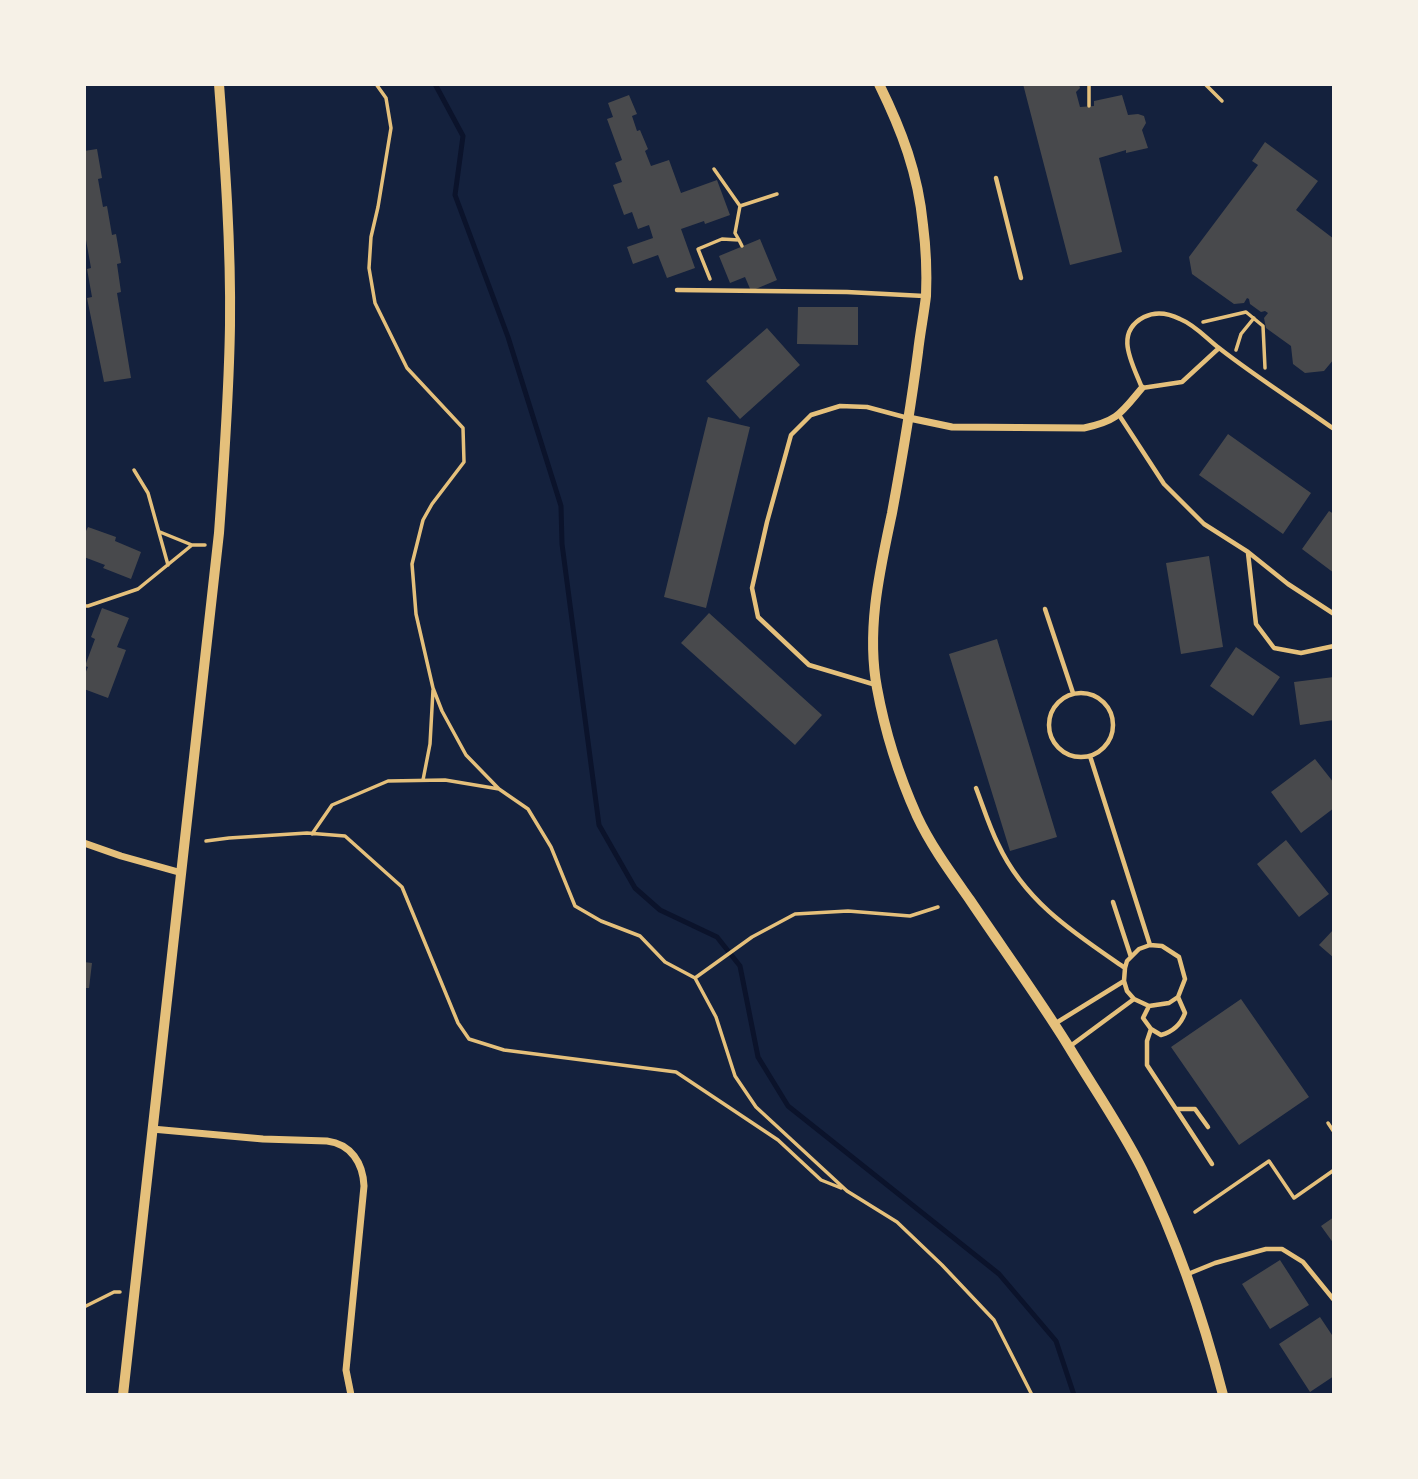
<!DOCTYPE html>
<style>
body{margin:0}
#map{position:relative;width:1418px;height:1479px;overflow:hidden;background:#14213d;font-family:Commissioner,sans-serif}
canvas{display:block}
.frame{position:absolute;inset:0;border:86px solid #f6f1e7;pointer-events:none}
</style>
<div id="map">
<canvas width="1418" height="1479"></canvas>
<div class="frame"></div>
</div>
<script>
const ctx = document.querySelector('canvas').getContext('2d');
ctx.lineJoin = 'round';
function trace(path, color, width, dash) { ctx.strokeStyle = color; ctx.lineWidth = width; ctx.lineCap = dash ? 'butt' : 'round'; ctx.setLineDash(dash || []); ctx.stroke(path); }
function paint(path, color) { ctx.fillStyle = color; ctx.fill(path, 'evenodd'); }
trace(new Path2D(`
 M 435,84 L 463,136 L 455,195 L 508,337 L 561,506 L 562,544 L 599,825 L 635,888 L 660,910 L 717,937 L 740,966 L 758,1057 L 788,1106 L 999,1274 L 1056,1341 L 1074,1395`), '#0b132b', 5);
paint(new Path2D(`
 M 1023,84 L 1079,84 L 1080,88 L 1076,92 L 1080,107 L 1094,106 L 1094,101 L 1122,95 L 1128,115 L 1138,114 L 1144,116 L 1146,123 L 1142,130 L 1148,148 L 1126,153 L 1126,150 L 1099,158 L 1122,252 L 1070,265 Z
 M 629,95 L 637,114 L 632,116 L 637,131 L 640,130 L 648,149 L 645,151 L 651,166 L 669,160 L 681,193 L 717,180 L 730,215 L 705,224 L 704,221 L 681,229 L 695,268 L 667,278 L 658,255 L 633,264 L 627,247 L 653,238 L 649,225 L 638,229 L 632,212 L 624,215 L 613,185 L 622,182 L 615,163 L 622,160 L 607,119 L 613,117 L 608,103 Z
 M 1265,142 L 1318,181 L 1296,210 L 1334,239 L 1334,337 L 1333,339 L 1334,359 L 1324,371 L 1305,373 L 1293,364 L 1291,346 L 1266,328 L 1264,318 L 1268,313 L 1265,311 L 1261,312 L 1250,304 L 1249,299 L 1247,298 L 1244,303 L 1234,304 L 1192,274 L 1189,257 L 1258,165 L 1252,161 Z
 M 97,149 L 102,178 L 98,179 L 103,207 L 107,206 L 112,235 L 116,234 L 121,263 L 117,264 L 121,292 L 117,293 L 131,378 L 104,382 L 87,298 L 92,297 L 87,269 L 91,268 L 86,240 L 84,240 L 84,151 Z
 M 760,239 L 777,280 L 751,291 L 745,277 L 730,283 L 719,256 Z
 M 798,307 L 858,307 L 858,345 L 797,344 Z
 M 767,328 L 800,365 L 740,419 L 706,381 Z
 M 708,417 L 750,427 L 706,608 L 664,597 Z
 M 1228,434 L 1311,493 L 1283,534 L 1199,475 Z
 M 1329,511 L 1334,514 L 1334,573 L 1302,549 Z
 M 88,527 L 116,537 L 115,541 L 141,552 L 131,579 L 103,568 L 105,565 L 84,557 L 84,530 L 86,531 Z
 M 1209,556 L 1223,647 L 1181,654 L 1166,563 Z
 M 102,608 L 129,618 L 117,647 L 126,650 L 108,698 L 84,689 L 84,676 L 88,667 L 85,666 L 95,639 L 91,637 Z
 M 709,613 L 822,715 L 795,745 L 681,643 Z
 M 997,639 L 1057,837 L 1010,851 L 949,654 Z
 M 1236,647 L 1280,677 L 1253,716 L 1210,686 Z
 M 1334,677 L 1334,720 L 1300,725 L 1294,682 Z
 M 1315,759 L 1334,783 L 1334,808 L 1301,833 L 1271,792 Z
 M 1286,840 L 1329,894 L 1299,917 L 1257,864 Z
 M 1334,929 L 1334,958 L 1319,945 Z
 M 84,962 L 92,963 L 89,988 L 84,988 Z
 M 1241,999 L 1309,1097 L 1239,1145 L 1171,1047 Z
 M 1334,1217 L 1334,1244 L 1321,1226 Z
 M 1280,1260 L 1309,1305 L 1270,1329 L 1242,1284 Z
 M 1320,1317 L 1334,1338 L 1334,1376 L 1310,1392 L 1279,1344 Z`), '#48494c');
trace(new Path2D(`
 M 376,84 L 386,98 L 391,128 L 378,207 L 371,237 L 369,268 L 375,303 L 407,368 L 463,428 L 464,462 L 432,504 L 423,520 L 412,564 L 416,614 L 433,688 L 442,711 L 466,755 L 499,789 L 528,809 L 551,847 L 575,906 L 601,921 L 640,936 L 665,962 L 695,978 L 716,1017 L 735,1076 L 756,1107 L 847,1191 L 897,1222 L 942,1265 L 994,1320 L 1032,1395
 M 1089,84 L 1089,106
 M 1205,84 L 1222,101
 M 714,169 L 740,206
 M 739,240 L 735,233 L 740,206 L 777,194
 M 710,279 L 698,249 L 722,239 L 739,240 L 742,246
 M 1203,322 L 1246,312 L 1263,326 L 1265,368
 M 1236,350 L 1241,334 L 1254,318
 M 134,470 L 148,493 L 168,565
 M 160,532 L 192,545
 M 84,606 L 88,606 L 138,589 L 192,545 L 205,545
 M 423,780 L 430,744 L 433,690
 M 312,834 L 332,805 L 388,781 L 445,780 L 499,789
 M 206,841 L 229,838 L 307,833 L 345,836 L 402,887 L 458,1023 L 469,1039 L 504,1050 L 676,1072 L 778,1140 L 821,1180 L 841,1188
 M 695,978 L 752,937 L 795,914 L 848,911 L 910,916 L 938,907
 M 1328,1123 L 1334,1132
 M 1195,1212 L 1269,1161 L 1294,1198 L 1334,1170
 M 84,1307 L 114,1292 L 120,1292`), '#e5c07b', 3.5);
trace(new Path2D(`
 M 996,178 L 1021,278
 M 677,290 L 847,292 L 924,296
 M 1219,348 L 1182,382 L 1142,388 C 1133,364 1113,333 1144,317 C 1156,311 1168,313 1180,319 C 1195,325 1206,338 1219,348 C 1256,377 1296,402 1334,429
 M 1119,415 L 1164,484 L 1204,524 L 1248,552 L 1288,584 L 1334,614
 M 1248,553 L 1256,624 L 1274,648 L 1301,653 L 1334,646
 M 1045,609 L 1073,693
 M 876,685 L 809,665 L 758,617 L 752,588 L 767,522 L 791,435 L 811,415 L 840,406 L 867,407 L 908,418
 M1049 725a32 32 0 1 1 64 0a32 32 0 1 1-64 0Z
 M 1090,756 L 1150,945
 M 976,788 C 983,806 989,826 998,844 C 1025,902 1074,933 1125,968
 M 1113,902 L 1131,957
 M 1150,945 L 1162,946 L 1179,957 L 1185,979 L 1178,997 L 1169,1003 L 1149,1006 L 1134,999 L 1127,991 L 1124,981 L 1125,968 L 1127,961 L 1139,949 Z
 M 1149,1006 L 1143,1018 L 1151,1029 L 1147,1041 L 1147,1065 L 1212,1164
 M 1056,1023 L 1124,981
 M 1151,1029 L 1161,1035 C 1172,1032 1181,1024 1185,1013 L 1178,997
 M 1069,1047 L 1134,999
 M 1176,1109 L 1195,1109 L 1208,1127
 M 1188,1274 L 1215,1263 L 1266,1249 L 1282,1249 L 1303,1262 L 1334,1300`), '#e5c07b', 4.5);
trace(new Path2D(`
 M 909,418 L 952,427 L 1084,428 C 1118,421 1121,413 1142,388
 M 84,843 L 121,856 L 182,873
 M 152,1129 L 263,1139 L 327,1141 C 351,1144 363,1163 364,1186 L 346,1370 L 351,1395`), '#e5c07b', 7);
trace(new Path2D(`
 M 879,84 C 902,131 918,173 923,225 C 926,248 927,272 926,296 C 924,314 920,333 918,352 C 911,406 902,459 892,513 C 880,570 866,629 877,688 C 885,732 899,776 917,816 C 931,846 951,873 970,900 C 1003,949 1038,997 1069,1047 C 1093,1087 1121,1127 1142,1169 C 1177,1241 1203,1317 1223,1395`), '#e5c07b', 10);
trace(new Path2D(`
 M 123,1395 L 219,533 C 224,464 229,394 230,325 C 231,244 225,164 219,84`), '#e5c07b', 10);
</script>
